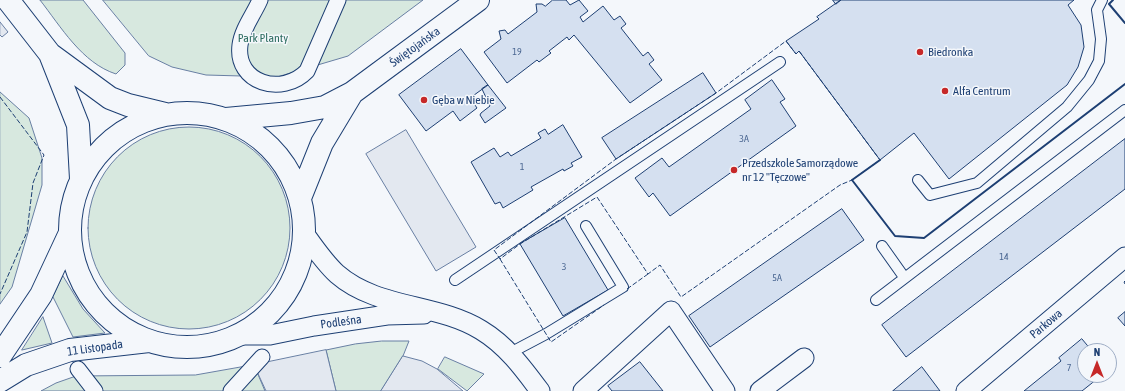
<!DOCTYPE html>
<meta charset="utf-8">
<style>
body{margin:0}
#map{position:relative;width:1125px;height:391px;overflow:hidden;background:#f4f7fb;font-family:"Asap Condensed",sans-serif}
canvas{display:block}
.north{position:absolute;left:1077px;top:343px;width:40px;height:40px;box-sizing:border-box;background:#f4f7fb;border:1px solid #9eadc5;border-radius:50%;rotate:0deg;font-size:11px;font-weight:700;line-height:16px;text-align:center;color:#1d3f73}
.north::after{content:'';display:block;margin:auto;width:14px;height:18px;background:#c62828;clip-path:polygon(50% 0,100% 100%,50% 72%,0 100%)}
</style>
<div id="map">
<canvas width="1125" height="391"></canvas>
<div class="north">N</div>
</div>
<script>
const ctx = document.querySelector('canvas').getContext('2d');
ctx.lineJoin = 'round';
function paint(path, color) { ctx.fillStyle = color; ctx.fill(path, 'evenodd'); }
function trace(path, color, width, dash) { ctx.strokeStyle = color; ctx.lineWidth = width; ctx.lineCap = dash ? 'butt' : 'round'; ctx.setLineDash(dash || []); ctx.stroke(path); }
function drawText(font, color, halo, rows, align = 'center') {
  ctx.font = font + ' "Asap Condensed",sans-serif'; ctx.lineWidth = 3; ctx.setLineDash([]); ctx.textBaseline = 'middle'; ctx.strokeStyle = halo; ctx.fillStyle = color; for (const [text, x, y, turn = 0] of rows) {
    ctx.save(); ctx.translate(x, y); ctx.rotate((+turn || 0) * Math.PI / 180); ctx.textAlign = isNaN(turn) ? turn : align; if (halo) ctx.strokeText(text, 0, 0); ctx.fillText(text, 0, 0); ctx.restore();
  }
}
const green = new Path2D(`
 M 40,0 L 83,0 L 125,53 L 125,65 L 116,74 C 82,63 61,27 40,0 Z
 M 103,0 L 423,0 L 348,56 L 277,77 L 206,75 L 172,67 L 149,56 Z
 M 0,92 L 29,118 L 42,158 L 42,185 L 12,287 L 0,304 Z
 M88 228a101 101 0 1 1 202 0a101 101 0 1 1-202 0Z
 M 63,276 L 83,309 L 105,333 L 73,337 L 53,297 Z
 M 43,317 L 52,343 L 22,350 Z
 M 382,341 L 409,341 L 403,356 L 381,391 L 336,391 L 326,350 L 355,344 Z
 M 445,357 L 484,374 L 467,391 L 438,369 Z
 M 254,365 L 265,391 L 41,391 L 56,383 L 76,376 L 195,375 Z`);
paint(green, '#d7e8df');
trace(green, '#687fa3', 1);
const parking = new Path2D(`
 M 0,22 L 8,32 L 2,37 L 0,35 Z
 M 406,130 L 476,247 L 436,271 L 366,154 Z
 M 326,350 L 336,391 L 266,391 L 254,365 Z
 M 403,356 L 422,361 L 437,369 L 463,391 L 381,391 Z`);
paint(parking, '#e3e8f0');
trace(parking, '#687fa3', 1);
const building = new Path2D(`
 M 553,0 L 566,0 L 570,5 L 579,0 L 588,11 L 580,17 L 583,22 L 603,6 L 614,20 L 620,16 L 626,24 L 621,28 L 643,56 L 648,52 L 654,60 L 649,64 L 662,80 L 630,103 L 574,35 L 569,40 L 567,37 L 549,51 L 551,53 L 539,62 L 537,60 L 507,83 L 484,52 L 501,39 L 499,31 L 505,30 L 508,34 L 537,12 L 536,4 L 542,4 L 545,6 Z
 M 833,0 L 841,0 L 836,4 Z
 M 841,0 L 1074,0 L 1068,5 L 1081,25 L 1084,47 L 1078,67 L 1067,85 L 949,179 L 914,133 L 880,160 L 799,51 L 796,54 L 786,41 L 819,19 L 817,17 Z
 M 461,49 L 488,85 L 470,98 L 477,108 L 460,121 L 453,111 L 426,131 L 399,95 Z
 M 703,73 L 716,93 L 616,159 L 602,138 Z
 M 772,80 L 785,99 L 780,102 L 796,126 L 670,216 L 653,193 L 649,197 L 635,178 L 662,158 L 669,167 L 751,109 L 745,100 Z
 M 488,85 L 506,108 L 485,123 L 480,115 L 481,113 L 490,106 L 482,89 Z
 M 563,125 L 582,157 L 571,163 L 573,166 L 564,171 L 563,169 L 531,187 L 533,190 L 503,208 L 500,202 L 495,204 L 471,162 L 494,148 L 500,157 L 508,152 L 511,156 L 541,138 L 538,133 L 545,129 L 548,134 Z
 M 1125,139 L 1125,189 L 906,357 L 882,325 Z
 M 842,209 L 864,240 L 710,347 L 689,316 Z
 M 565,218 L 608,290 L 563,316 L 520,244 Z
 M 1125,312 L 1125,326 L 1118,318 Z
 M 1082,339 L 1092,351 L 1085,351 L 1085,375 L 1102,375 L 1082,391 L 1024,391 L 1061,361 L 1059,358 Z
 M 640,362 L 663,391 L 612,391 L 608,386 Z
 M 922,367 L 940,391 L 893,391 Z`);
paint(building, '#d5e0f0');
trace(building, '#1d3f73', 1);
const service = new Path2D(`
 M 918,180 L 930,195 L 977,183 L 1067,107 L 1089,80 L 1099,61 L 1101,39 L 1097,10 L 1102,0
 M 882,246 L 904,277
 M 455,280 L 780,62
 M 876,300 L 1125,110
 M 510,353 L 546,334 L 623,287 L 586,226`);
const pedestrian = new Path2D(`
 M 260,0 C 254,14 242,29 240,45 C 235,83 282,97 307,71 L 338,0
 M 78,369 L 95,391
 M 231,391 L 262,357`);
const minor = new Path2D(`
 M 304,233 C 314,247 324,262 337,274 C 377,309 437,303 481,330 C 506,345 523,368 540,391
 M 239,335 L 270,335 L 314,326 L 387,315 L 424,314
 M 583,391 L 671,311 L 725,391
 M 760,391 L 804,358
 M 966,391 L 1125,257`);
const tertiary = new Path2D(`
 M 8,0 L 50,54 L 110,98 L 128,105 L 165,114
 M 50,54 L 78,125 L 81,179
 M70 230a117 117 0 1 1 234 0a117 117 0 1 1-234 0Z
 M 226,119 L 291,113 L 325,107 L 352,93 L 478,0
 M 300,198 L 322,143 L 352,93
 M 0,356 L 41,295 L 69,235
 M 0,381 L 26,365 L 70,350 L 149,341`);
trace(service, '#1d3f73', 12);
trace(pedestrian, '#1d3f73', 17);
trace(minor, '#1d3f73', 21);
trace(tertiary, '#1d3f73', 24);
trace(service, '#f4f7fb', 10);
trace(pedestrian, '#f4f7fb', 15);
trace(minor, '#f4f7fb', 19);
trace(tertiary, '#f4f7fb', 22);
trace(new Path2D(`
 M 786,41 L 796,54 L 799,51 L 880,160 L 852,180 L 840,185 L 681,297 L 660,265 L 648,274 L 597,197 L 520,244 L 500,259 L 494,250 L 616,159 L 716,93 Z
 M 0,97 L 44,155 L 33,183 L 27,232 L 0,294
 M 500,259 L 551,342 L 604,305
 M 1125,281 L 1124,282 L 1125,284
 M 627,289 L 648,274`), '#1d3f73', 1, [5, 2]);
trace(new Path2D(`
 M 1113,0 L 1109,4 L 1125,23
 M 880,160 L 852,180 L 895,236 L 924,238 L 1125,84`), '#1d3f73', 2);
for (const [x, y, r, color] of [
 [920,52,4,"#c62828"],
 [945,91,4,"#c62828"],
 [424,100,4,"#c62828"],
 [734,170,4,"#c62828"]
]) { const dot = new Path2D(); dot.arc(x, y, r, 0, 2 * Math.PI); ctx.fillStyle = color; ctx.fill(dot); trace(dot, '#f4f7fb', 1.5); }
drawText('10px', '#4b6792', null, [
 ["19",517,52],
 ["3A",744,139],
 ["1",522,167],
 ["14",1004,257],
 ["3",564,267],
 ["5A",777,278],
 ["7",1069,368]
]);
drawText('12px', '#2c6c60', '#f4f7fb', [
 ["Park Planty",263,38]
]);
drawText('12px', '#1d3f73', '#f4f7fb', [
 ["Świętojańska",415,47,-36],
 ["Podleśna",341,322,-8],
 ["Parkowa",1046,324,-40],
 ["11 Listopada",95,348,-8]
]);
drawText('12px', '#1d3f73', '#f4f7fb', [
 ["Biedronka",928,52],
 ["Alfa Centrum",953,91],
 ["Gęba w Niebie",432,100],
 ["Przedszkole Samorządowe",742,163],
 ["nr 12 \"Tęczowe\"",742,177]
], 'left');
</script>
